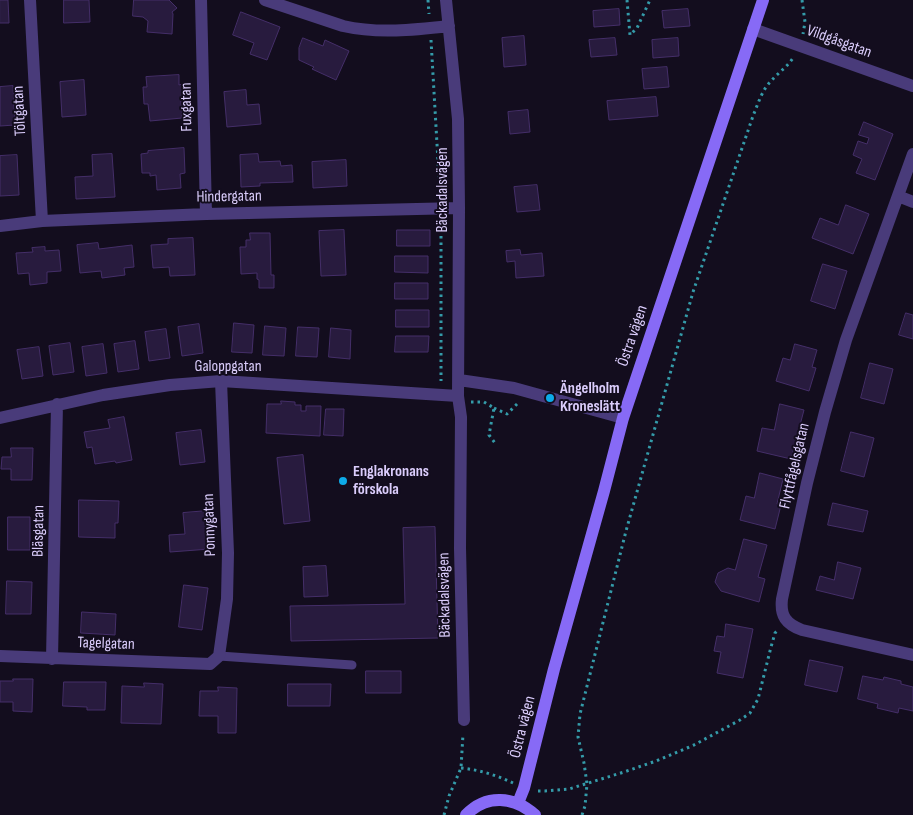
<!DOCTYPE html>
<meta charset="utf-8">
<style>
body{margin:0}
canvas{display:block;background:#130d1e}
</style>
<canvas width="913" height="815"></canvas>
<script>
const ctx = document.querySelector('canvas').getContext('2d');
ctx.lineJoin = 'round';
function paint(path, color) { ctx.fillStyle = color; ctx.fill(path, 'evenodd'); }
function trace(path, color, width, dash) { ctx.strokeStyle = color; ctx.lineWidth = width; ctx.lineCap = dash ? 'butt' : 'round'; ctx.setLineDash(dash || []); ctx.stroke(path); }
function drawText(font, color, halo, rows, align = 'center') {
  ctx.font = font + ' "Sofia Sans Condensed",sans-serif'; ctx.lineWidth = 4; ctx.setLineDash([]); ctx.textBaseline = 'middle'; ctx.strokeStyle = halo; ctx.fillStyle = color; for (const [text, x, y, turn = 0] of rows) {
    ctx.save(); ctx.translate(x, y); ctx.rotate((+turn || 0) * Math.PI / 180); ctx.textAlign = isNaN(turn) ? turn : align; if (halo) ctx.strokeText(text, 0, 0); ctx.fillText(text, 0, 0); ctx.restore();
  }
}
const building = new Path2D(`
 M 0,0 L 8,0 L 9,23 L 0,23 Z
 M 64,0 L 89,0 L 90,22 L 64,23 Z
 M 134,0 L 169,0 L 177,8 L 172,12 L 173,14 L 172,34 L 147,32 L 148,21 L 143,17 L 133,16 Z
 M 619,9 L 620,25 L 594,27 L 593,11 Z
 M 688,9 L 690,26 L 664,28 L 662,11 Z
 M 241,12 L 280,27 L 267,60 L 250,54 L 254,43 L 233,35 Z
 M 524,36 L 526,65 L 504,67 L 502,38 Z
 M 303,38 L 323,46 L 325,40 L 349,51 L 336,80 L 312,69 L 314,67 L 299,60 L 299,48 Z
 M 615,38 L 617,55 L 591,57 L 589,40 Z
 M 678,38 L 679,56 L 653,58 L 652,40 Z
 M 667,67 L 669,87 L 644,89 L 642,69 Z
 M 179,75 L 179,85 L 182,84 L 183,101 L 181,101 L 182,118 L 150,121 L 148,104 L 144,104 L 143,87 L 147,87 L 146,77 Z
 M 84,80 L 86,115 L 62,117 L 60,82 Z
 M 13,86 L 15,125 L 0,126 L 0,87 Z
 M 246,90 L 247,105 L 259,104 L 261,124 L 227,127 L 224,92 Z
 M 656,97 L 658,116 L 609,120 L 607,101 Z
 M 528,110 L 530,132 L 510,134 L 508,112 Z
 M 864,122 L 893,134 L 875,180 L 856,173 L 862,159 L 853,155 L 858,141 L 867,144 L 869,138 L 859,135 Z
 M 184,148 L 185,173 L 180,174 L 181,188 L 157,190 L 156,175 L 150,176 L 150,173 L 142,173 L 141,154 L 148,153 L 148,151 Z
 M 112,154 L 115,197 L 76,199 L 75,177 L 93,176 L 92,155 Z
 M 258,154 L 259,162 L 280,161 L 281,166 L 292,165 L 293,182 L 260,183 L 260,186 L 241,187 L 240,155 Z
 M 17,155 L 19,195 L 0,196 L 0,156 Z
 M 346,160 L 347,186 L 313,188 L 312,162 Z
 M 537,185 L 540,210 L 517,212 L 514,187 Z
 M 846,205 L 869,214 L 853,254 L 812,238 L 820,218 L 838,225 Z
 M 344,230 L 346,275 L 321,276 L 319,231 Z
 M 397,230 L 430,230 L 430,246 L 397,246 Z
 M 250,233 L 270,233 L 271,275 L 274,275 L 274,288 L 259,288 L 259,280 L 257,279 L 257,273 L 241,274 L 240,247 L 246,247 L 246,240 L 250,240 Z
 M 193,238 L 195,275 L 170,276 L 169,267 L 153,268 L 151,245 L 168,244 L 168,239 Z
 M 98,243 L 99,249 L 132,245 L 134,267 L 124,268 L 125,275 L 102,278 L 101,271 L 80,273 L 77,245 Z
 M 45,247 L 45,251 L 59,250 L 61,271 L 47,272 L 47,283 L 30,285 L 29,273 L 18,274 L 16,253 L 33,252 L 32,248 Z
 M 520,250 L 521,255 L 542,253 L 544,276 L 516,278 L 515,261 L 507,262 L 506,251 Z
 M 395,256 L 428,256 L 428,273 L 395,272 Z
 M 823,264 L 847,271 L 835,309 L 811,301 Z
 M 395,283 L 428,283 L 428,299 L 395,299 Z
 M 396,310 L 429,310 L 429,327 L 396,327 Z
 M 906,313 L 913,315 L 913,339 L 899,335 Z
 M 234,323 L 254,325 L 252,353 L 232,352 Z
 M 199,324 L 203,353 L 182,356 L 178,327 Z
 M 265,326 L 286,328 L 284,356 L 263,355 Z
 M 298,327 L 319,328 L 317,357 L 296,356 Z
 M 331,328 L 351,330 L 350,359 L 329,357 Z
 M 166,329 L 170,358 L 149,361 L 145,332 Z
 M 396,336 L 429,336 L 428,352 L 395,352 Z
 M 135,341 L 139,369 L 118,372 L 114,344 Z
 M 70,343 L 74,372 L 53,375 L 49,346 Z
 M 103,344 L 107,373 L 86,376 L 82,347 Z
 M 795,344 L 817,350 L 812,367 L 816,368 L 809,391 L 776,381 L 783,358 L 790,360 Z
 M 39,347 L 43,376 L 22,379 L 17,350 Z
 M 870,363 L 893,369 L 884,404 L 861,398 Z
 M 281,401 L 295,402 L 295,405 L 301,405 L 301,411 L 306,411 L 306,406 L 321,406 L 320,436 L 266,433 L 267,404 L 281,404 Z
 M 780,404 L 804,410 L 791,459 L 757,451 L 762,428 L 774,430 Z
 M 326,409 L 344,409 L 343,436 L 324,435 Z
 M 124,417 L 132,460 L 116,463 L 115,461 L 95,464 L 92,447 L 87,448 L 84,432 L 110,428 L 108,420 Z
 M 201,430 L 205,462 L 180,465 L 176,433 Z
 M 851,432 L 874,438 L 864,477 L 841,471 Z
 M 11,448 L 33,448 L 32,480 L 11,480 L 11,469 L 1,469 L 2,457 L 11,457 Z
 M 303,455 L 310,521 L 284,524 L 277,458 Z
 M 760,473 L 783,479 L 777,504 L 781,505 L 775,529 L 740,520 L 746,496 L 754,498 Z
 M 79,500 L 119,501 L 118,523 L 115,523 L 115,538 L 79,537 Z
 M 833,503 L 868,511 L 863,532 L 828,525 Z
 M 207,511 L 210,549 L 170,552 L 169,535 L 185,534 L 183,513 Z
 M 8,517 L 30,517 L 30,550 L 8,550 Z
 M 435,527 L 438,638 L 291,641 L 290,606 L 405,604 L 403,528 Z
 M 744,539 L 767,545 L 758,577 L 765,579 L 759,602 L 721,591 L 715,582 L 718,573 L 728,568 L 735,570 Z
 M 838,562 L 861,568 L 853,599 L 816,590 L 820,576 L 834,580 Z
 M 326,566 L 328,596 L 304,597 L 303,567 Z
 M 7,581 L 32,582 L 31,614 L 6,614 Z
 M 184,585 L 208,588 L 202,630 L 179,627 Z
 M 82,612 L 116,614 L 115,635 L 81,633 Z
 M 726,624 L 753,629 L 743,678 L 717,673 L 721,652 L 714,651 L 717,636 L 724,637 Z
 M 810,660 L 843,667 L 837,692 L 805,685 Z
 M 366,671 L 401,671 L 401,693 L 366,693 Z
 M 863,676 L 883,680 L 884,677 L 901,681 L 901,684 L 913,687 L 913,711 L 899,708 L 898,713 L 877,708 L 878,704 L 858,699 Z
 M 13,679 L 33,679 L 32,712 L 13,711 L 13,702 L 0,702 L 0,681 L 13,681 Z
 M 64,682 L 106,682 L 105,710 L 87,710 L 87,707 L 63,706 Z
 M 144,683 L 163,684 L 161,724 L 121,723 L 122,686 L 144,687 Z
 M 288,684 L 331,684 L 330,706 L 288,706 Z
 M 218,687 L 237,688 L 236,733 L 218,733 L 218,716 L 199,716 L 200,691 L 218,691 Z`);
paint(building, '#281b3e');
trace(building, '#442e68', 1);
trace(new Path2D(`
 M 428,0 L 429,14
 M 627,0 L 630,35 L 637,28 L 650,0
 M 802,0 L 805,22 L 803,34
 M 431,40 L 440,196
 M 441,223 L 441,381
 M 471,402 L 484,402 L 494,408 L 489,435 L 495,443
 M 494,408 L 507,414 L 518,403
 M 461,768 C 480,770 496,775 513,783
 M 538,791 L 545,791 L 569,789 L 624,772 L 656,761 L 694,745 L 740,720 L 750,713 L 758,699 L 771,647 L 775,633 L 777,631
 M 444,815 L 449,796 L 461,768 L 463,734
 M 582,815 L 585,806 L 587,784 L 584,763 L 578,737 L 580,714 L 626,531 L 693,292 L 753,116 C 758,104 762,90 771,81 C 778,73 787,67 793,58`), '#349ba9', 3, [2.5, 4]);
trace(new Path2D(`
 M 219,656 L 352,665`), '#493b7a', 9);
trace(new Path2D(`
 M 30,0 L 42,221
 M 201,0 L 206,214
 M 265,0 L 343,26 C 378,34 414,30 449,26
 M 446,0 L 458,119 L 459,208 L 458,396 L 461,417 L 460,548 L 464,720
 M 753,29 L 913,86
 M 913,154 L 846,340 L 825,412 L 807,483 L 782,599 C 780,616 786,624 802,630 L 913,655
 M 898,196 L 913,202
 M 0,226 L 42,221 L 206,214 L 459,208
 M 459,380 L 514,388 L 623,418
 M 0,418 L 103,395 L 170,385 L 221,381 L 458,396
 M 0,656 L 210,664 L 219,656 L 227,599 L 228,553 L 221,381
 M 52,659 L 57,404`), '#493b7a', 12);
trace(new Path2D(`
 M 518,803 L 524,788 L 554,669 L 604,491 L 623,418 L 763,0
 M 466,815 C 486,794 514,796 535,815`), '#876af6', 12);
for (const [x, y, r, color] of [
 [550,398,5,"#0daae8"],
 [343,481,5,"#0daae8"]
]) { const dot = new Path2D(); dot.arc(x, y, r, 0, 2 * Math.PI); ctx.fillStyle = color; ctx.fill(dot); trace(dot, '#130d1e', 2); }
drawText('16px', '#dbcdfc', '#130d1e', [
 ["Vildgåsgatan",839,42,20],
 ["Fuxgatan",187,107,-91],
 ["Töltgatan",20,111,-93],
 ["Bäckadalsvägen",443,190,-90],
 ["Hindergatan",229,197,-1],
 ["Östra vägen",633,336,-71],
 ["Galoppgatan",228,367],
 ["Flyttfågelsgatan",795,466,-77],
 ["Ponnygatan",210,525,-92],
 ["Bläsgatan",39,531,-89],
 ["Bäckadalsvägen",445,595,-91],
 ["Tagelgatan",106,644,2],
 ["Östra vägen",523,727,-76]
]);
drawText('bold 16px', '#dbcdfc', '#130d1e', [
 ["Ängelholm",560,389],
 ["Kroneslätt",560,407],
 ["Englakronans",353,472],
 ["förskola",353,490]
], 'left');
</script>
